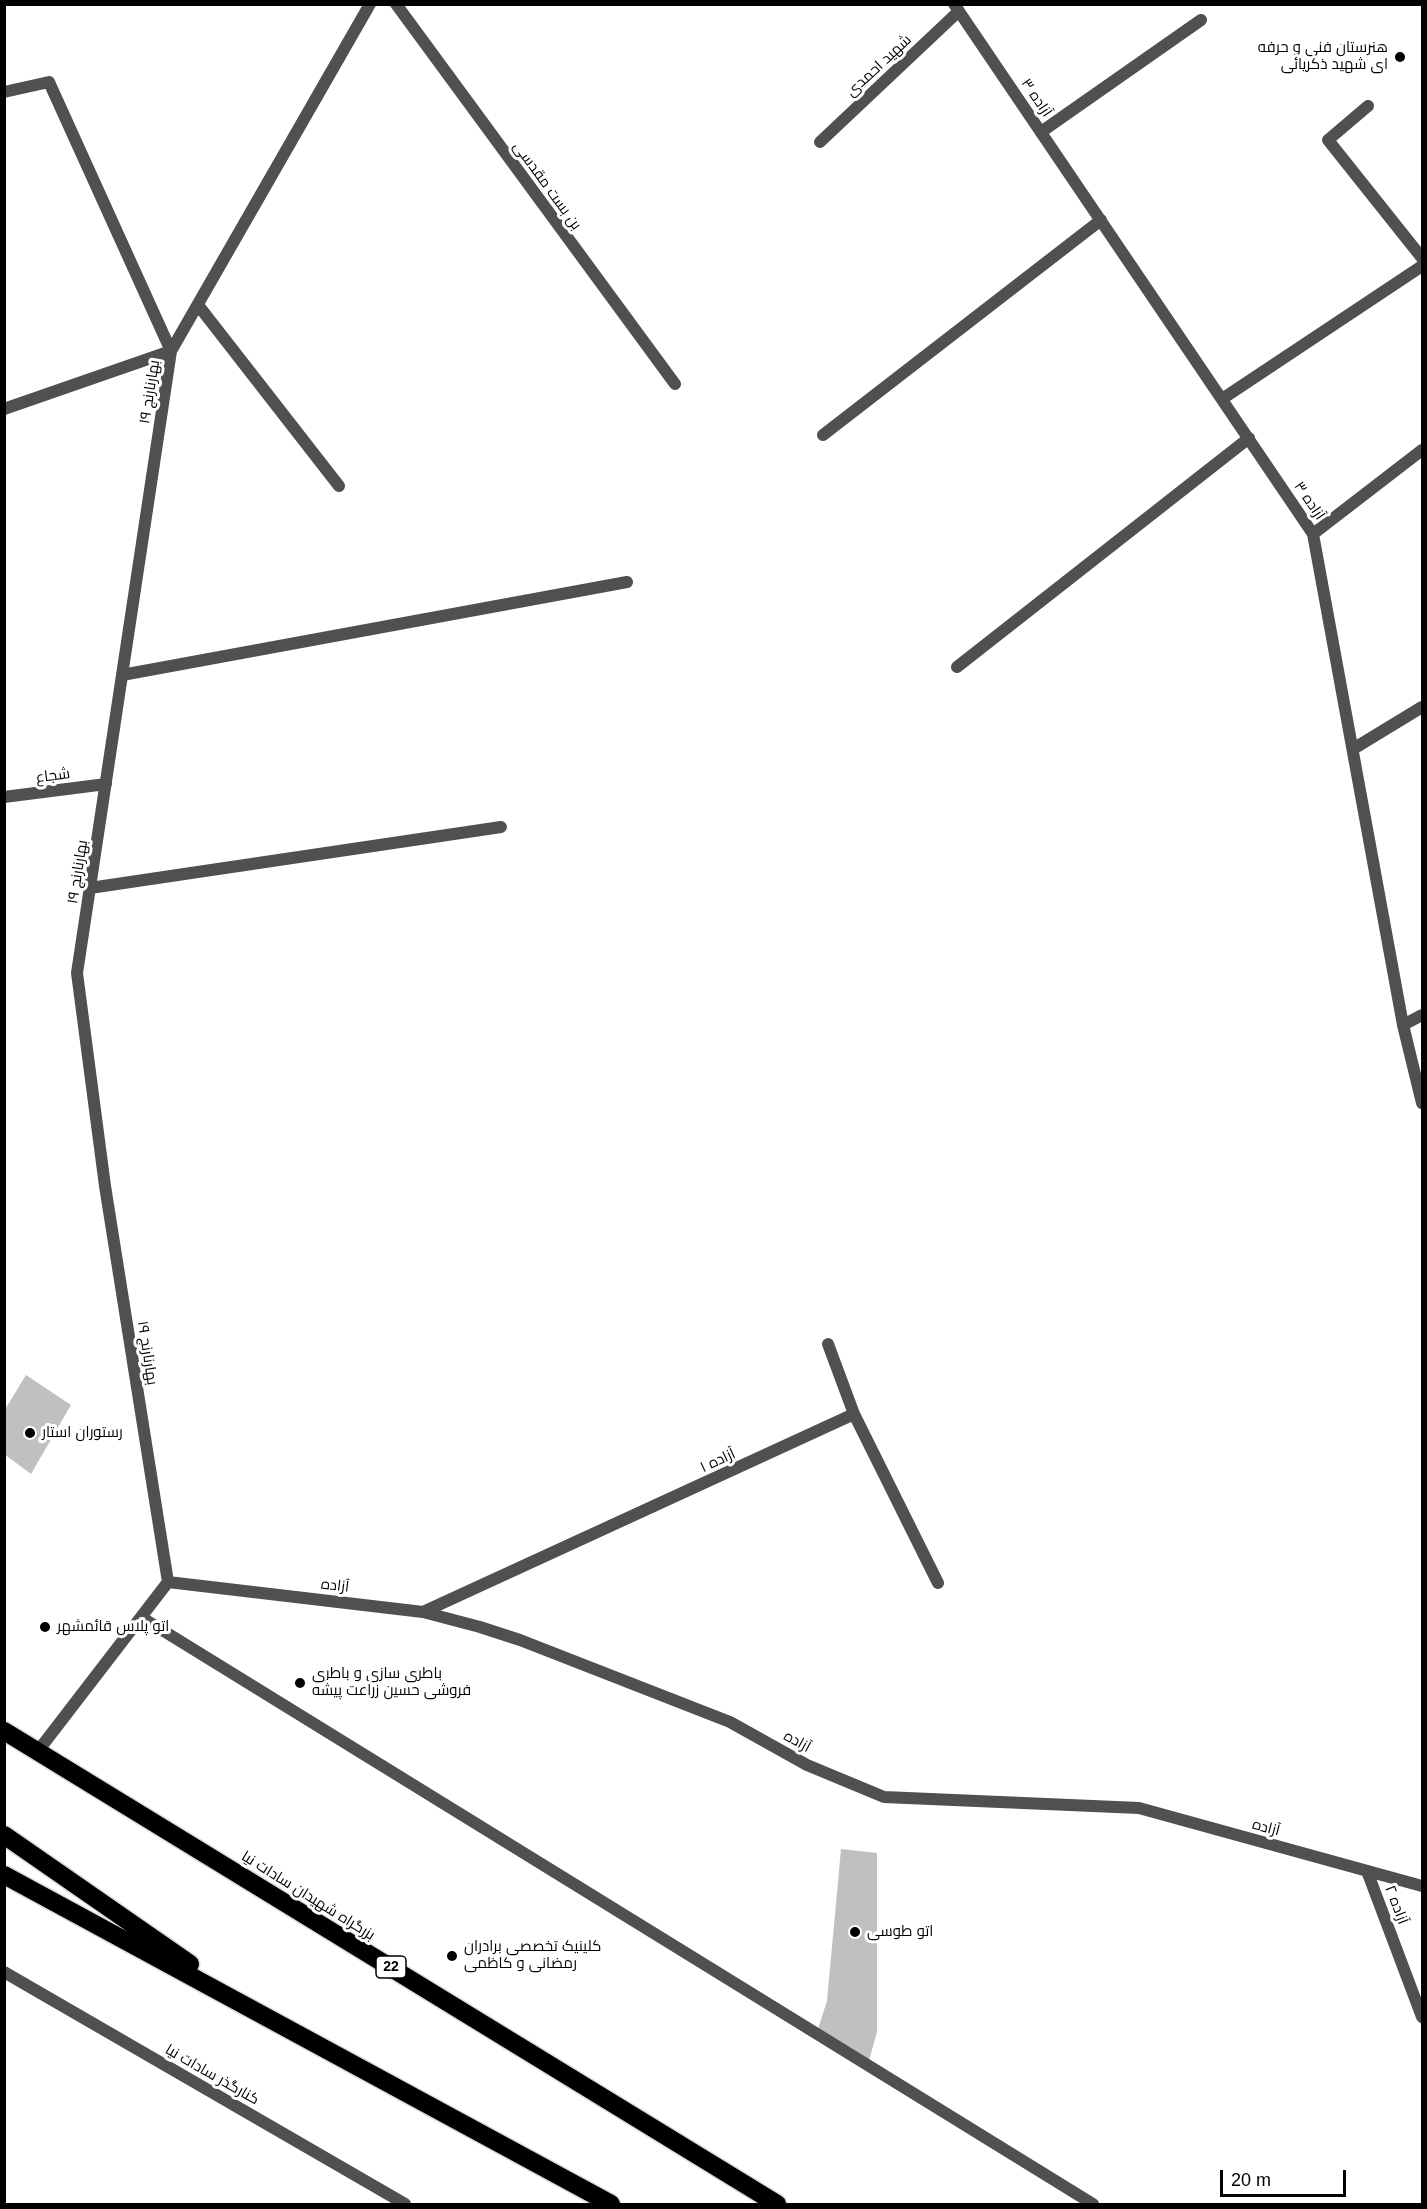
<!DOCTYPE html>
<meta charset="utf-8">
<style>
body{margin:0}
#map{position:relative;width:1427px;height:2209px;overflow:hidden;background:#fff;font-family:Arial,sans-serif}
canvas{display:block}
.frame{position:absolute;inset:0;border:6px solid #000;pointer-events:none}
.scale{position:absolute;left:1220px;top:2170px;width:126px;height:27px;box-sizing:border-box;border:3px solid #000;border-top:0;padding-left:8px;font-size:18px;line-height:21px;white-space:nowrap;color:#000;-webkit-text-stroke:4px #fff;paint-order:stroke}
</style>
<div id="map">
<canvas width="1427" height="2209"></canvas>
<div class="frame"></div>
<div class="scale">20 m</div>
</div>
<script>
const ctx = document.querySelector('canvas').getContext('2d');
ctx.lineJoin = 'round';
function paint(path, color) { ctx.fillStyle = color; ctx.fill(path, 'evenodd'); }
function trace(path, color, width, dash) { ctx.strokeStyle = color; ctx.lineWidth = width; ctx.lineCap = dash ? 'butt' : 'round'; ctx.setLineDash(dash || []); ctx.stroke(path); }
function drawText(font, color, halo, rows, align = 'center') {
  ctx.font = font + ' Arial,Cairo,sans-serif'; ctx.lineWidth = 6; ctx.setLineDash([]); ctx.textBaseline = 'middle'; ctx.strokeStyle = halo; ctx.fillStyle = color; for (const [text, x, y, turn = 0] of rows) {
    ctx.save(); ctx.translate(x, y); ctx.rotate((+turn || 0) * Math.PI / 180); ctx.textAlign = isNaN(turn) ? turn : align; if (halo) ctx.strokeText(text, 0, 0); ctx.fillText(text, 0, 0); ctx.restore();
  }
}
paint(new Path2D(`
 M 26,1375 L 71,1405 L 31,1474 L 4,1454 L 4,1411 Z
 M 841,1849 L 877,1853 L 877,2032 L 868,2064 L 817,2032 L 827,2001 Z`), '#c0c0c0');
const highway = new Path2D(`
 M 4,1731 L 777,2204
 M 4,1835 L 190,1964
 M 4,1875 L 611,2204`);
trace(highway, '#dbdbdb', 21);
trace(new Path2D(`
 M 90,888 L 501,827`), '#505050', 12);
trace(new Path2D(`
 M 396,4 L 675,384
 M 954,4 L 1313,534 L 1403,1025 L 1422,1103
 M 4,92 L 49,82 L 171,351 L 4,409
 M 1368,106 L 1328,140 L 1422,258
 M 1041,132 L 1201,20
 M 820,142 L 959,11
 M 198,305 L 339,486
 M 1222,399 L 1422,266
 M 823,435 L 1101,220
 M 1313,534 L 1422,450
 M 957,667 L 1249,438
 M 122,675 L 627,582
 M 1353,749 L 1422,707
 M 4,797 L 106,784
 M 1403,1025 L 1422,1015
 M 828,1344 L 854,1414
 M 168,1582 L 423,1612 L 480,1627 L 520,1640 L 730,1722 L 807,1765 L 884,1797 L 1139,1808 L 1422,1886
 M 423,1612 L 854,1414 L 938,1583
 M 141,1617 L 1093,2204
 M 38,1751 L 168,1582 L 105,1186 L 77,973 L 171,351 L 370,4
 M 1367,1871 L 1422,2017
 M 4,1972 L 405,2204`), '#505050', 12);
trace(highway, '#000', 18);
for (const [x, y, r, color] of [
 [1400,57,6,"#000"],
 [30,1433,6,"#000"],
 [45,1627,6,"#000"],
 [300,1683,6,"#000"],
 [855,1932,6,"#000"],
 [452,1956,6,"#000"]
]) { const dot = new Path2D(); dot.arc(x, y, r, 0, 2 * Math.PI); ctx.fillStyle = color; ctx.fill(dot); trace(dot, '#fff', 2); }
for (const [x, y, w] of [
 [391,1967,30]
]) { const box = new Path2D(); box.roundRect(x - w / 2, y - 11, w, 22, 4.5); ctx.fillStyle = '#fff'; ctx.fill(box); trace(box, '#000', 1.5); }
drawText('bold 14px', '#000', null, [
 ["22",391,1967]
]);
drawText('15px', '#000', '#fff', [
 ["هنرستان فنی و حرفه",1388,48,"right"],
 ["ای شهید ذکریائی",1388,65,"right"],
 ["رستوران استار",42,1433],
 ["اتو پلاس قائمشهر",57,1627],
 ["باطری سازی و باطری",312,1674],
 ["فروشی حسین زراعت پیشه",312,1691],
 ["اتو طوسی",867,1932],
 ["کلینیک تخصصی برادران",464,1947],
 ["رمضانی و کاظمی",464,1964]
], 'left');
drawText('15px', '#000', '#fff', [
 ["شهید احمدی",879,66,-43],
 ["آزاده ۳",1036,98,56],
 ["بن بست مقدسی",547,186,54],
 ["بهارنارنج ۱۹",150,392,-81],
 ["آزاده ۳",1309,501,56],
 ["شجاع",53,776,-7],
 ["بهارنارنج ۱۹",78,872,-81],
 ["بهارنارنج ۱۹",147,1353,81],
 ["آزاده ۱",718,1461,-25],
 ["آزاده",335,1586,7],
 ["آزاده",797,1742,29],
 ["آزاده",1266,1828,15],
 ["بزرگراه شهیدان سادات نیا",308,1896,32],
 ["آزاده ۲",1396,1905,69],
 ["کنارگذر سادات نیا",212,2075,30]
]);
</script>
